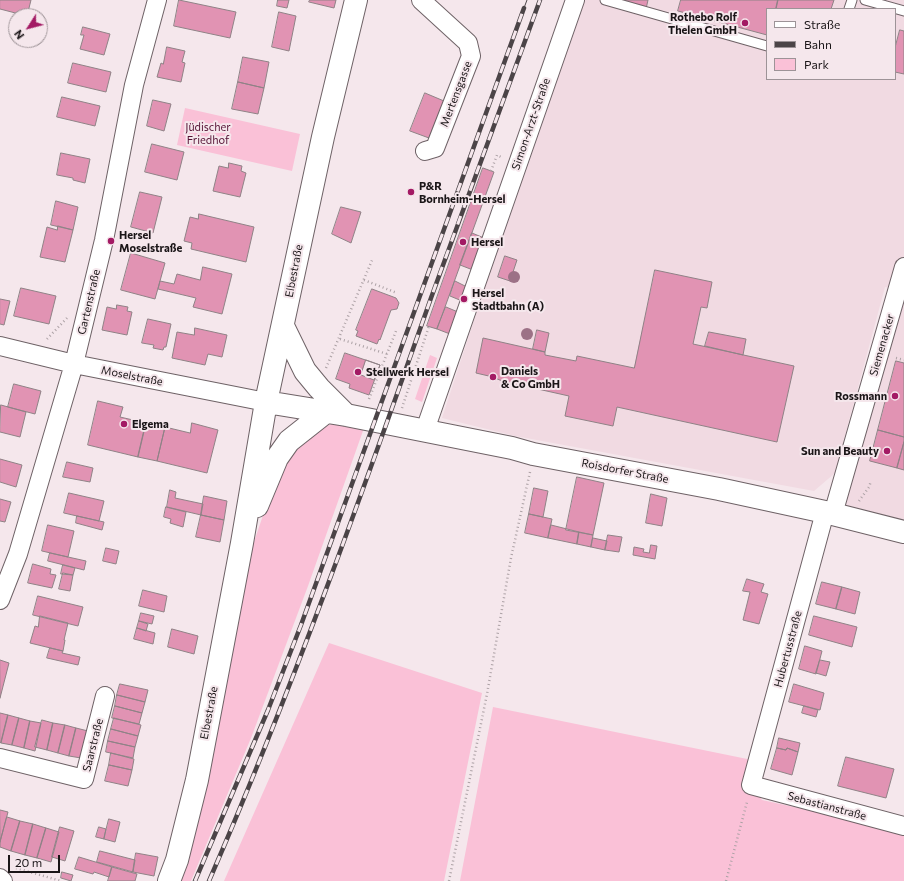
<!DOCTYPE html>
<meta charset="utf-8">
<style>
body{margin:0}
#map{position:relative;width:904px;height:881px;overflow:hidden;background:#f5e7ec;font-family:Commissioner,sans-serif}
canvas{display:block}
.legend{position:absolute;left:766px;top:8px;width:130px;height:72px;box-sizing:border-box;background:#f5e7ec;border:1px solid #9d9397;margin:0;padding:5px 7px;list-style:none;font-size:12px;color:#1a1517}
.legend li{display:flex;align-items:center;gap:8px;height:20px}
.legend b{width:20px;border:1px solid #9d9397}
.north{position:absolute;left:8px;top:8px;width:40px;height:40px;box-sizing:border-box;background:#f5e7ec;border:1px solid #9d9397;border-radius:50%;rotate:234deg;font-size:11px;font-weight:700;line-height:16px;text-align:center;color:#1a1517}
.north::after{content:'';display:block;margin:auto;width:14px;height:18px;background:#a31a64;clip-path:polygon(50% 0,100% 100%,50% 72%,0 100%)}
.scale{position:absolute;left:8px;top:855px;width:52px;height:18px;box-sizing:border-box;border:2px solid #1a1517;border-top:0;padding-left:5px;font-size:12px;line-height:14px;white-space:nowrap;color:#1a1517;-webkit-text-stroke:3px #f5e7ec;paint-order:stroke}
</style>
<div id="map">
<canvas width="904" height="881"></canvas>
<ul class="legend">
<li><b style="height:5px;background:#fff"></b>Straße</li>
<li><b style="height:5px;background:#4b4447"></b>Bahn</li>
<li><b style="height:11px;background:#fac1d7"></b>Park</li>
</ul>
<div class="north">N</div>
<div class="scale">20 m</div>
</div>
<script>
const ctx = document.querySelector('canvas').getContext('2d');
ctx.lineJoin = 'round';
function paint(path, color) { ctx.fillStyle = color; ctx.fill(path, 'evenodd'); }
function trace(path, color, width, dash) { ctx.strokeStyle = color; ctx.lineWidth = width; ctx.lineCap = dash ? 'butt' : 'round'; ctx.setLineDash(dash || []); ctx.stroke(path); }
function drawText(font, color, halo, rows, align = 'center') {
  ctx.font = font + ' Commissioner,sans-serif'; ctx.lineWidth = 4; ctx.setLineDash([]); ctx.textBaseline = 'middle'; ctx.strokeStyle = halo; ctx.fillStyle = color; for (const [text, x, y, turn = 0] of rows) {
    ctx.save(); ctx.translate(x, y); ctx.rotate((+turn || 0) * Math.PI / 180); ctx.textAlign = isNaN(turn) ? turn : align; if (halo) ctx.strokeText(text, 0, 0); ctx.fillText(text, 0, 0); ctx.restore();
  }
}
paint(new Path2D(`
 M 585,0 L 904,0 L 904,291 L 885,287 L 835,473 L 814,491 L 515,436 L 442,418 L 549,91 ZM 767,9 L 895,9 L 895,79 L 767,79 Z
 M 904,294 L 904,520 L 842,504 Z`), '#f1dae2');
paint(new Path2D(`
 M 185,108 L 300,134 L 292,171 L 177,145 Z
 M 430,355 L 437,358 L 422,402 L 415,399 Z
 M 332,424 L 364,428 L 308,586 L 251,738 L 191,881 L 180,881 L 246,565 L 282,460 L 316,430 Z
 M 329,643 L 482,693 L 444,881 L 224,881 Z
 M 493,707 L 757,761 L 751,785 L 762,800 L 904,831 L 904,881 L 460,881 Z`), '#fac1d7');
const building = new Path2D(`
 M 0,0 L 31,0 L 27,16 L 0,9 Z
 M 179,0 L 236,12 L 230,38 L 174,26 Z
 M 278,0 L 289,0 L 287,8 L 277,6 Z
 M 310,0 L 336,0 L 334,8 L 309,2 Z
 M 624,0 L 648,0 L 646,9 L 623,2 Z
 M 681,0 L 778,0 L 776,9 L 767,9 L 767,35 L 678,11 Z
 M 778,0 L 834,0 L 831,9 L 776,9 Z
 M 279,12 L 296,16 L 289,51 L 272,47 Z
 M 83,27 L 110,34 L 104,55 L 80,49 L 84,35 L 81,35 Z
 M 900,30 L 904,31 L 904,74 L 895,72 L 895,48 Z
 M 167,47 L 185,51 L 182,62 L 185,63 L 181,82 L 157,77 L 161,63 L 163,64 Z
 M 243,57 L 269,62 L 264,88 L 238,82 Z
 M 73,63 L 111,72 L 106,92 L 68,83 Z
 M 238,82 L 264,88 L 258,114 L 232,109 Z
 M 425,93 L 444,101 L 429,138 L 410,131 Z
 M 62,97 L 100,106 L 95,126 L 57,117 Z
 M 153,100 L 171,104 L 164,131 L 147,126 Z
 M 152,144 L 184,152 L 177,180 L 145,172 Z
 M 61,153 L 90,159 L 85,183 L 73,180 L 73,178 L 57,175 Z
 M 229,163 L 242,166 L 241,171 L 246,173 L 240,197 L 213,191 L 219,166 L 228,168 Z
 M 483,168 L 494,172 L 437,329 L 427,326 Z
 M 140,192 L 162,197 L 153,233 L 131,227 Z
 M 56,201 L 78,207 L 73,230 L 51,225 Z
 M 341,207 L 361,212 L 351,243 L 332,234 Z
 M 199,214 L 254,227 L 246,262 L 191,249 L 192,243 L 184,241 L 190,217 L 198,219 Z
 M 58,226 L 73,230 L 65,262 L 40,257 L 47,227 L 57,230 Z
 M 472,233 L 484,238 L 473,270 L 460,265 Z
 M 131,253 L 165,263 L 155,299 L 121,290 Z
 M 505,256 L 517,260 L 510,281 L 498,277 Z
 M 203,267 L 232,274 L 222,314 L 193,307 L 196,298 L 158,289 L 160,281 L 174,284 L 177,274 L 200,280 Z
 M 655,270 L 712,282 L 707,308 L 701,307 L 693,344 L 794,366 L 777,442 L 617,407 L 613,426 L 565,416 L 569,396 L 502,381 L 493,377 L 476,373 L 483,338 L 545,352 L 545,355 L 576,361 L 577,356 L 634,368 Z
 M 455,281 L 467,287 L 462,301 L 450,296 Z
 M 21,288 L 56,296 L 49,324 L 14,316 Z
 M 372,289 L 396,298 L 399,303 L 397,309 L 391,310 L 380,340 L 379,339 L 377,344 L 356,336 L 358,331 L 356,330 Z
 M 0,299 L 10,301 L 4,325 L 0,324 Z
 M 117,305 L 128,307 L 127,311 L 132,312 L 127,335 L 102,330 L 107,307 L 116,309 Z
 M 446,307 L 458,312 L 450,334 L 437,329 Z
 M 148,319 L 171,324 L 166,347 L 164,347 L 163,350 L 153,348 L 154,345 L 142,343 Z
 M 195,328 L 227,335 L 222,357 L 208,354 L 205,365 L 172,358 L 177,332 L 194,335 Z
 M 537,330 L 549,333 L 545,352 L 533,349 Z
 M 709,332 L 746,339 L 743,355 L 705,346 Z
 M 345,353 L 380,365 L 369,395 L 349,388 L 350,384 L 336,379 Z
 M 366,360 L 380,365 L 374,380 L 361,375 Z
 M 896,361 L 904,363 L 904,437 L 878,430 Z
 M 14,384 L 41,391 L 35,414 L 8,407 Z
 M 98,401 L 123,407 L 120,417 L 146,423 L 138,457 L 88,445 Z
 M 1,405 L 26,412 L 20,437 L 0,432 Z
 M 146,423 L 165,427 L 157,461 L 138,457 Z
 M 192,423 L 218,430 L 207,473 L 157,461 L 165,427 L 190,433 Z
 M 878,430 L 904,437 L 904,442 L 897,468 L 870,461 Z
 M 904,442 L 904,470 L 897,468 Z
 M 0,459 L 22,465 L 16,487 L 0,482 Z
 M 67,462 L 93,468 L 90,482 L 63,477 Z
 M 577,477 L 604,483 L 593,535 L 566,530 Z
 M 534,488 L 548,491 L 543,517 L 529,514 Z
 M 170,490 L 176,492 L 175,498 L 203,504 L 201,515 L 167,507 Z
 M 69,493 L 104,501 L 99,521 L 64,513 Z
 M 651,494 L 667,498 L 662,526 L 646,523 Z
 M 204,496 L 227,501 L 224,520 L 201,515 Z
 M 0,499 L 11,502 L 5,522 L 0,521 Z
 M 166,507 L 186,512 L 183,527 L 170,523 L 171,519 L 164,517 Z
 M 529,514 L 552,519 L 548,538 L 525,533 Z
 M 201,515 L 224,520 L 220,542 L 196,537 Z
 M 77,516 L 104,522 L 102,530 L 76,523 Z
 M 48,525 L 74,531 L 68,557 L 42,551 Z
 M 551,525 L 579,532 L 577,544 L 548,538 Z
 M 579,532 L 593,535 L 591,547 L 577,544 Z
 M 608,535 L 622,537 L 619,552 L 605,550 Z
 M 593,538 L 607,541 L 605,550 L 591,547 Z
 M 651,545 L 657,546 L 655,559 L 633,555 L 634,547 L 644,549 L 643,552 L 649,553 Z
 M 106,548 L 119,551 L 116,564 L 103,561 Z
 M 50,553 L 86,561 L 84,570 L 48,561 Z
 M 33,564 L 51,569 L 50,574 L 56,575 L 52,588 L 28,583 Z
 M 63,565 L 75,568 L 73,575 L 61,574 Z
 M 63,573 L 73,575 L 70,591 L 59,589 Z
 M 747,579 L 764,584 L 761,592 L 768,594 L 759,624 L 743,620 L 750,592 L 743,591 Z
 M 822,582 L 842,587 L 836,609 L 816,604 Z
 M 842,587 L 860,592 L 855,614 L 836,609 Z
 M 143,590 L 167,596 L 164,612 L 139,606 Z
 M 38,596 L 83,607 L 78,626 L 33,615 Z
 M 141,613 L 154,616 L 152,624 L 139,621 Z
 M 40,616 L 68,623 L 64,640 L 65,640 L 63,651 L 30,643 L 35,626 L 38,627 Z
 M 814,616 L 857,627 L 852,647 L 809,635 Z
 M 139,621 L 148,624 L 146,631 L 137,628 Z
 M 137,628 L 155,633 L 153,644 L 134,639 Z
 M 172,629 L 198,636 L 194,654 L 168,647 Z
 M 805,646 L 822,651 L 816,674 L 799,669 Z
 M 50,648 L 63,651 L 62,653 L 80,657 L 78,665 L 47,658 Z
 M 0,660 L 9,663 L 0,698 Z
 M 820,660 L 830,662 L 826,676 L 816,673 Z
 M 120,684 L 148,690 L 145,702 L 117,695 Z
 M 794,684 L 824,693 L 820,710 L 789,702 Z
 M 117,695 L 145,702 L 142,713 L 115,706 Z
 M 115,706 L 142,713 L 139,724 L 112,718 Z
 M 804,706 L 818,710 L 816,717 L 802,713 Z
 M 0,713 L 8,715 L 1,743 L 0,742 Z
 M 8,715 L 19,718 L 12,745 L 1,743 Z
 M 19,718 L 30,721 L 24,748 L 12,745 Z
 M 114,718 L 141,725 L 138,736 L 111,729 Z
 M 42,720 L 53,723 L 47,750 L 35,747 Z
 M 30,721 L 41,723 L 35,751 L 24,748 Z
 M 53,723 L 65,725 L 58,753 L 47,750 Z
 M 65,725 L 76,728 L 69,756 L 58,753 Z
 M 76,728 L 88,731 L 81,758 L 69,756 Z
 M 111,729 L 138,736 L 135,747 L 108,741 Z
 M 779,738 L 800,743 L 798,752 L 787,748 L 786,750 L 777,748 Z
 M 108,741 L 135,747 L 133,758 L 106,752 Z
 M 777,748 L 786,750 L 787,748 L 798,752 L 792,775 L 771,769 Z
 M 111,753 L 134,759 L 132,770 L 109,765 Z
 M 846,757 L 894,769 L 886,798 L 838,786 Z
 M 109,765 L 132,770 L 128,786 L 105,781 Z
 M 0,810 L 8,812 L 0,842 Z
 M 7,817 L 20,821 L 11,851 L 0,847 L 0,842 Z
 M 109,819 L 120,822 L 115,842 L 104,839 Z
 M 20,821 L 33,824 L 25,855 L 11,851 Z
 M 33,824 L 46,828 L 37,858 L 25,855 Z
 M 60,827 L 74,831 L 65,861 L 52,857 Z
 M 99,827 L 106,829 L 104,839 L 96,837 Z
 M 46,828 L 59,832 L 51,862 L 37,858 Z
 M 100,851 L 135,860 L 133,872 L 97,862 Z
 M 136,853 L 158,857 L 154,876 L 133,872 Z
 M 79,857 L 112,867 L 109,877 L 94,872 L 93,874 L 75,869 Z
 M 112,867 L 137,874 L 135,881 L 108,881 Z
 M 62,872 L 73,875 L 71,881 L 61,878 Z`);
paint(building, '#e193b3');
trace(building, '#8f8286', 1);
const service = new Path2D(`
 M 605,0 L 767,46
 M 865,0 L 904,11
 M 849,9 L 852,0`);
const minor = new Path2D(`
 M 421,0 L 468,43 L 471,56 L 435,148 L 425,151
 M 0,346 L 74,364 L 266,402
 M 425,430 L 575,0
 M 825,512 L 751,785 L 904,826
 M 833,514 L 904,267
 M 0,600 L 18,554 L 74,364 L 104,240 L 134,85 L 157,0
 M 0,758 L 84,779 L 105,696
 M 0,878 L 3,881`);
const secondary = new Path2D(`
 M 283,326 L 305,371 L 319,388 L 346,415
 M 266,402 L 346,415 L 512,448 L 533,454 L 719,489 L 825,512 L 904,532
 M 257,506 L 277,458 L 289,441 L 327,411
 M 169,881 L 177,860 L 197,780 L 242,543 L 266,402 L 323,137 L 356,0`);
trace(service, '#6e6266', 11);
trace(minor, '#6e6266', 20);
trace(secondary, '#6e6266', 24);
trace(new Path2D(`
 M 491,171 L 497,155 L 503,158
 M 439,202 L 442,203
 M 364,280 L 397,293
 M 47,339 L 67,318
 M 340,339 L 387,354
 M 896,358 L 904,360
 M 326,368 L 373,258
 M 369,399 L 396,331
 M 402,408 L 429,326
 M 859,501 L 869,487 L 871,481
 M 16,868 L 61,881
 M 449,881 L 487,694 L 511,558 L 530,472
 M 726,881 L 747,802`), '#aca1a5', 2.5, [1, 3]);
trace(service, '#fff', 9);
trace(minor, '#fff', 18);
trace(secondary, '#fff', 22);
trace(new Path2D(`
 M 524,8 L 527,0`), '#4b4447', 1);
const rail = new Path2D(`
 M 195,881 L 268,710 L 301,625 L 524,8
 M 209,881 C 292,690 362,494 431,298 C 467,198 504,99 540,0`);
trace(rail, '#4b4447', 4.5);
trace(rail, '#f5e7ec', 3, [9]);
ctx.fillStyle = '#9c7186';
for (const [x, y] of [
 [514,277],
 [527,334]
]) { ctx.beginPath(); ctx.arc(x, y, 6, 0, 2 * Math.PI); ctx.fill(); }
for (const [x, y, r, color] of [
 [745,23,4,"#a31a64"],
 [411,192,4,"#a31a64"],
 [111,241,4,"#a31a64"],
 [463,242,4,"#a31a64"],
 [464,299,4,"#a31a64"],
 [358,372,4,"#a31a64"],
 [493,377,4,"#a31a64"],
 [895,396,4,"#a31a64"],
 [124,424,4,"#a31a64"],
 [887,451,4,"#a31a64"]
]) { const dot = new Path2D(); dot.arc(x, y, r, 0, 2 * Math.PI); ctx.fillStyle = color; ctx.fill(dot); trace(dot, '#f5e7ec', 1.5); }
drawText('bold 11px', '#1a1517', '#f5e7ec', [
 ["Rothebo Rolf",737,17,"right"],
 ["Thelen GmbH",737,30,"right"],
 ["P&R",419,186],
 ["Bornheim-Hersel",419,199],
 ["Hersel",119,235],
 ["Moselstraße",119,248],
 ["Hersel",471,242],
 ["Hersel",472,293],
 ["Stadtbahn (A)",472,306],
 ["Daniels",501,371],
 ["& Co GmbH",501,384],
 ["Stellwerk Hersel",366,372],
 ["Rossmann",887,396,"right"],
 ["Elgema",132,424],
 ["Sun and Beauty",879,451,"right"]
], 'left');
drawText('11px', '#1a1517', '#f5e7ec', [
 ["Mertensgasse",456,94,-69],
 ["Simon-Arzt-Straße",531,124,-71],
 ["Elbestraße",294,271,-79],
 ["Gartenstraße",89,302,-77],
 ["Siemenacker",882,345,-74],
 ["Moselstraße",132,376,11],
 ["Roisdorfer Straße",625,471,11],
 ["Hubertusstraße",788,649,-75],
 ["Elbestraße",209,713,-79],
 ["Saarstraße",93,745,-76],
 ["Sebastianstraße",827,806,15]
]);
drawText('11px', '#541033', '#f5e7ec', [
 ["Jüdischer",208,127],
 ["Friedhof",208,140]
]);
</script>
